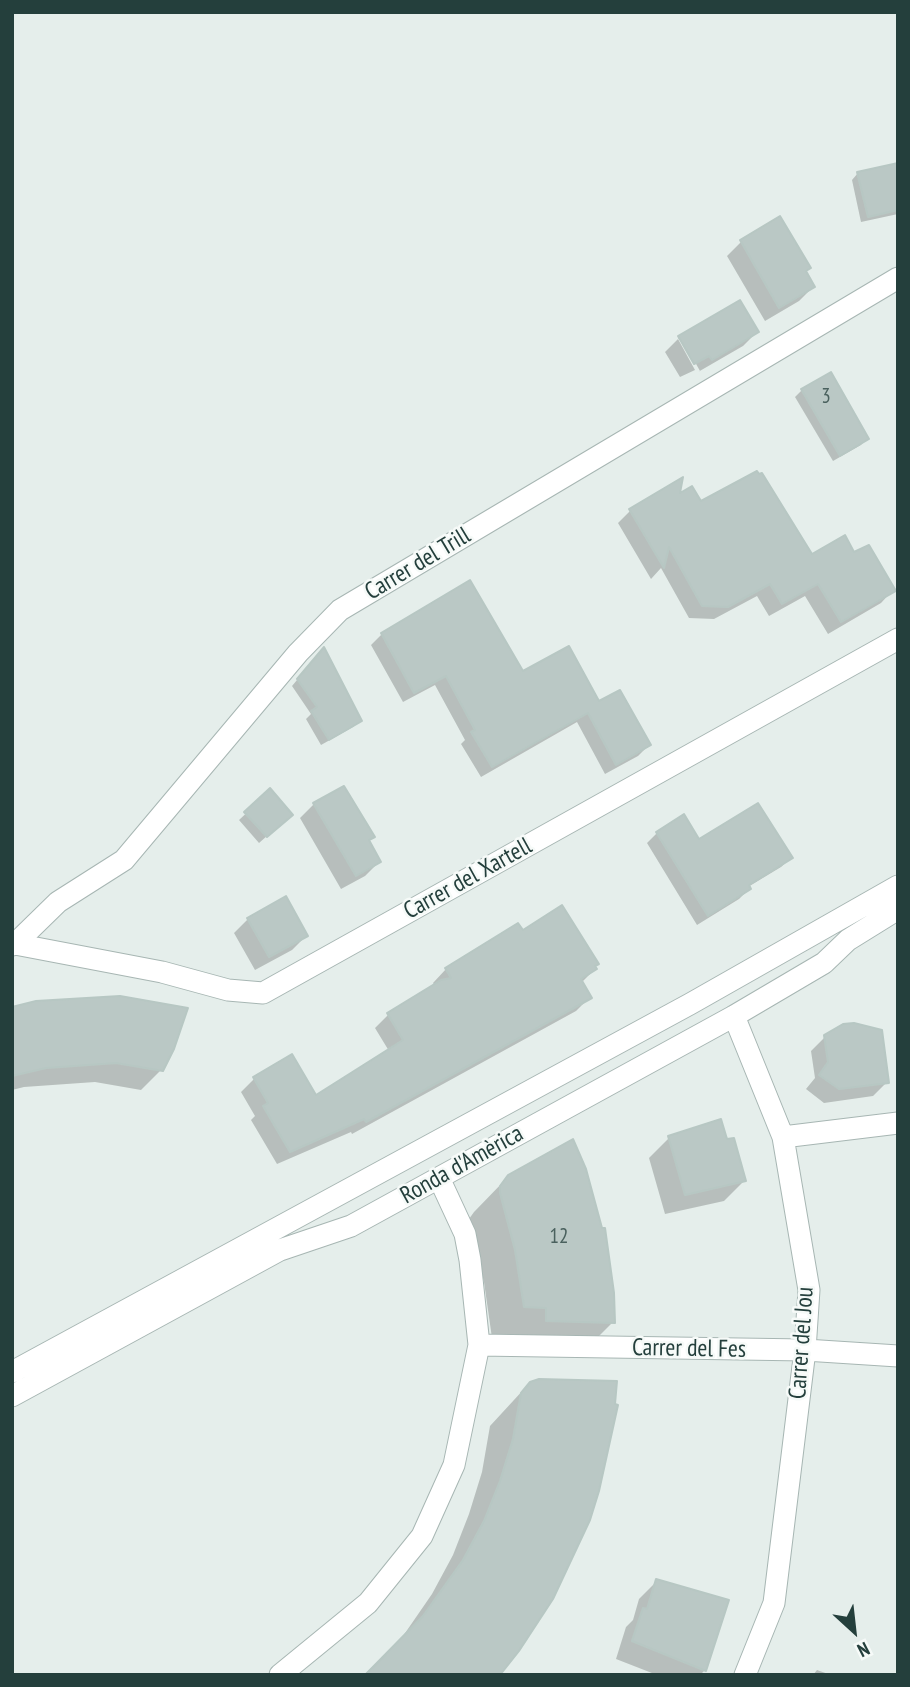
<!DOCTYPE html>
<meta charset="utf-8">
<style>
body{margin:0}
#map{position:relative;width:910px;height:1687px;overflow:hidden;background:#e5eeeb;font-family:"PT Sans Narrow",sans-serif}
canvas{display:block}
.frame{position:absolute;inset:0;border:14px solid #243f3c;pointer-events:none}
.north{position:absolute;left:819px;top:1596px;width:70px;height:70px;-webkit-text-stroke:5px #f6faf8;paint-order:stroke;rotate:153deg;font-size:19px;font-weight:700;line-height:28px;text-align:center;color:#243f3c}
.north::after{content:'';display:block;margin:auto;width:24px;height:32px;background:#243f3c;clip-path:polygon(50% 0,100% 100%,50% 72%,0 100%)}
</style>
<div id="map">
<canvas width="910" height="1687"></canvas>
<div class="frame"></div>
<div class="north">N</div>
</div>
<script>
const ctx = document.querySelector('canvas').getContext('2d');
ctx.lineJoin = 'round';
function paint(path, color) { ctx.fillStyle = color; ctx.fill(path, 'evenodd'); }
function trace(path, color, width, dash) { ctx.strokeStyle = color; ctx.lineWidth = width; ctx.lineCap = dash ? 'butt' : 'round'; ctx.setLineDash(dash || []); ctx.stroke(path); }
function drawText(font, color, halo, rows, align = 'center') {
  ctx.font = font + ' "PT Sans Narrow",sans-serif'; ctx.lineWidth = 5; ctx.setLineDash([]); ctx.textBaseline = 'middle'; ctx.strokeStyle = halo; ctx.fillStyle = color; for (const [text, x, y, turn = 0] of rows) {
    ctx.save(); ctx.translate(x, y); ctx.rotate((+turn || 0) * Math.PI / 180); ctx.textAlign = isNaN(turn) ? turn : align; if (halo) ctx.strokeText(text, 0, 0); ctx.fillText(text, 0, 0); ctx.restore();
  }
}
paint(new Path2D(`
 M 858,173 L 898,181 L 898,214 L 861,222 L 852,180 Z
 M 780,218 L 809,268 L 805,273 L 813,287 L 799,301 L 765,321 L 727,256 L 741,242 Z
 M 739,303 L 757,332 L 743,346 L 698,372 L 700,371 L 682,339 L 678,339 L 695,370 L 680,377 L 665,352 L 679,338 Z
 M 802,390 L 867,438 L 861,445 L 833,461 L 795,397 Z
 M 677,497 L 700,503 L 811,556 L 854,555 L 893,590 L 881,603 L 828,634 L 805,596 L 769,616 L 757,596 L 714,619 L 689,618 L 661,568 L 651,579 L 618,523 L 630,511 Z
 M 382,634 L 522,673 L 598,704 L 649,745 L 638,756 L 605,774 L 577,722 L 481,777 L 461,744 L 465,740 L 435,685 L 403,702 L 371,645 Z
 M 317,656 L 359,721 L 353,727 L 321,745 L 306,719 L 311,714 L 292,686 Z
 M 343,788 L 379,862 L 365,876 L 341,889 L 300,818 L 314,804 Z
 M 270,791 L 284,821 L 259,843 L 239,820 Z
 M 683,816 L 698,841 L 791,858 L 781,867 L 748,887 L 749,889 L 739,899 L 697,925 L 647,843 L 657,833 Z
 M 248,919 L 306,936 L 292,950 L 255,970 L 234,933 Z
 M 518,925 L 522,932 L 593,967 L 595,969 L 581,983 L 590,997 L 576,1011 L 352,1134 L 351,1132 L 277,1164 L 251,1120 L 255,1116 L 241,1092 L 254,1079 L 315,1098 L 389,1051 L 375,1028 L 388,1015 L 435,986 L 433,983 L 446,969 Z
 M 12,1009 L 161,1070 L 141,1090 L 95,1082 L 24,1087 L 12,1090 Z
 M 825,1037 L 887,1082 L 873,1096 L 824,1103 L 806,1089 L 815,1078 L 811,1051 Z
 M 669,1138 L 744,1181 L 724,1201 L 665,1214 L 649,1158 Z
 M 506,1179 L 613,1322 L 581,1354 L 492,1338 L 484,1282 L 469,1219 L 474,1212 Z
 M 525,1388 L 497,1675 L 364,1675 L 401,1639 L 432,1594 L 453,1555 L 469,1514 L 482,1472 L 490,1426 Z
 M 657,1581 L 705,1670 L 700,1675 L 657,1675 L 616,1659 L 626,1627 L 633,1620 L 639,1599 Z
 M 817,1670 L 831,1675 L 813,1675 Z`), '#0003');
const building = new Path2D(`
 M 898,163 L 898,210 L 868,217 L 857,172 Z
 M 780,216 L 811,268 L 806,271 L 815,287 L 779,308 L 740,240 Z
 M 740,300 L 759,332 L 712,360 L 709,356 L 694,364 L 678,336 Z
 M 831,372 L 869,439 L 840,456 L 801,389 Z
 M 757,471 L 759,474 L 762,473 L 812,554 L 845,535 L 854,552 L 869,545 L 896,591 L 841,622 L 818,584 L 782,604 L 770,584 L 728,607 L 702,606 L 669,547 L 664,568 L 629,509 L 683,477 L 680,493 L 692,486 L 701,501 Z
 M 470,580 L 523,671 L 569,646 L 599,701 L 620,690 L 651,745 L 616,765 L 588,713 L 492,767 L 471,732 L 475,730 L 446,676 L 414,693 L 381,633 Z
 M 324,647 L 362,721 L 329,740 L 311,711 L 317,707 L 297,679 Z
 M 344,786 L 375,837 L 369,840 L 381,862 L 356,876 L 313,803 Z
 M 270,788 L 293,815 L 267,837 L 244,812 Z
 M 758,803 L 793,858 L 749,885 L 751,889 L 708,916 L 656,832 L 684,814 L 699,839 Z
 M 286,896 L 308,936 L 269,957 L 247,918 Z
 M 562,905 L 599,964 L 595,966 L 597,969 L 581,979 L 592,998 L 366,1122 L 364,1119 L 290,1152 L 263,1106 L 268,1103 L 253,1077 L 292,1054 L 316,1095 L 403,1040 L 387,1013 L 441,980 L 451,978 L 445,968 L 518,923 L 523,930 Z
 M 120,996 L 188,1008 L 174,1049 L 163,1071 L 116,1063 L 46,1068 L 12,1076 L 12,1007 L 36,1001 Z
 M 854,1023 L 882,1030 L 889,1083 L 839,1089 L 819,1075 L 828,1062 L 824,1035 L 843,1024 Z
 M 721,1119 L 727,1139 L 734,1138 L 746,1181 L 685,1195 L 668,1136 Z
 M 573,1139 L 586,1169 L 602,1228 L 605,1228 L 614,1293 L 615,1323 L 546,1321 L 546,1308 L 524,1307 L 515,1250 L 500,1193 L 500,1186 L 508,1175 Z
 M 539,1379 L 617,1381 L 615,1404 L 618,1405 L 599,1491 L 590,1520 L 553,1599 L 519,1651 L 500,1675 L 365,1675 L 423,1616 L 463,1560 L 484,1521 L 500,1481 L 513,1439 L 521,1393 L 530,1382 Z
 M 656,1579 L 729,1600 L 706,1671 L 632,1641 L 643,1608 L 647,1609 Z`);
paint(building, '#bac8c5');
trace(building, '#b7c7c3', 2);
const street = new Path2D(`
 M 15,944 L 58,902 L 124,860 L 298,653 L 340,610 L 898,278
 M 12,945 L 15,944 L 162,972 L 228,990 L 263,993 L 898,639
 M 734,1016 L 783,1137 L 809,1290 L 805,1350 L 774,1603 L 745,1675
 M 783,1137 L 898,1123
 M 479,1345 L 805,1350 L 898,1356
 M 12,1372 L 690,1004 L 898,886
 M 12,1396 L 280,1250 L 351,1226 L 734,1016 L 824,963 L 848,940 L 898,909
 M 280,1675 L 368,1603 L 422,1536 L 454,1465 L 479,1345 L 470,1260 L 465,1234 L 439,1178`);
trace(street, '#a7b6b3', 23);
trace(street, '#fff', 21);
drawText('21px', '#4a615e', null, [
 ["3",826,397],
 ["12",559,1237]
]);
drawText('24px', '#243f3c', '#f6faf8', [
 ["Carrer del Trill",418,564,-31],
 ["Carrer del Xartell",468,879,-29],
 ["Ronda d'Amèrica",462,1165,-29],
 ["Carrer del Jou",802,1343,-86],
 ["Carrer del Fes",689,1349,1]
]);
</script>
